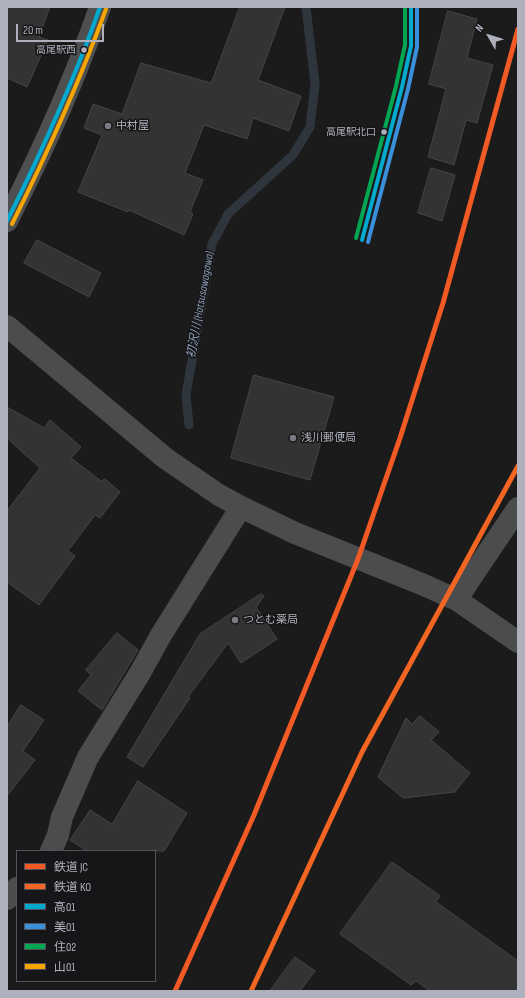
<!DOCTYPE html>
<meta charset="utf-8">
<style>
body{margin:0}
#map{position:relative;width:525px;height:998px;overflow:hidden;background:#1b1b1b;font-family:"Sofia Sans Condensed","Noto Sans JP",sans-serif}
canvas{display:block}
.frame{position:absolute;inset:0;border:8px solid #aeb1bb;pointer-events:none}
.legend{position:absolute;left:16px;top:850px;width:140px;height:132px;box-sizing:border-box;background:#161517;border:1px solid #535359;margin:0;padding:5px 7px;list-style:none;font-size:12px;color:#aeb1bb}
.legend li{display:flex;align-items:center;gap:8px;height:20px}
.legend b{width:20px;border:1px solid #535359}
.north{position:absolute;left:469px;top:16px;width:40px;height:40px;-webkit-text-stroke:3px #161517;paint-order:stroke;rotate:309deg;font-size:11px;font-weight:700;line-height:16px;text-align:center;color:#aeb1bb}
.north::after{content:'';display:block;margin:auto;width:14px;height:18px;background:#aeb1bb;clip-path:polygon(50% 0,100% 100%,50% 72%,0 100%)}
.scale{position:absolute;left:16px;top:24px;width:88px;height:18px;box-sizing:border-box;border:2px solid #aeb1bb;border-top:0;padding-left:5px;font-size:12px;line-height:14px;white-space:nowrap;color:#aeb1bb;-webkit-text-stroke:3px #161517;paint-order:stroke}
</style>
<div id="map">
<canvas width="525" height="998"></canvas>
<div class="frame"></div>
<ul class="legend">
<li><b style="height:5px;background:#f25a25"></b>鉄道 JC</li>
<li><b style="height:5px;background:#f26522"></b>鉄道 KO</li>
<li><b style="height:5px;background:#00a9ce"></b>高01</li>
<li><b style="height:5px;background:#3a90db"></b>美01</li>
<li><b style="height:5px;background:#00a651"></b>住02</li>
<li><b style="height:5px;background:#f7a600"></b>山01</li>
</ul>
<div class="north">N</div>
<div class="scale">20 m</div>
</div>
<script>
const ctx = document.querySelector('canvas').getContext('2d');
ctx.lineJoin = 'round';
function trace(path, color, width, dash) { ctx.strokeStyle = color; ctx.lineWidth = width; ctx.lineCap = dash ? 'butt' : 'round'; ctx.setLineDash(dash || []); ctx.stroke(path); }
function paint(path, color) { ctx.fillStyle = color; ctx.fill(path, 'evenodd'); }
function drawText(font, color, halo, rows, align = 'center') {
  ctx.font = font + ' "Sofia Sans Condensed","Noto Sans JP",sans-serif'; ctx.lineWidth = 3; ctx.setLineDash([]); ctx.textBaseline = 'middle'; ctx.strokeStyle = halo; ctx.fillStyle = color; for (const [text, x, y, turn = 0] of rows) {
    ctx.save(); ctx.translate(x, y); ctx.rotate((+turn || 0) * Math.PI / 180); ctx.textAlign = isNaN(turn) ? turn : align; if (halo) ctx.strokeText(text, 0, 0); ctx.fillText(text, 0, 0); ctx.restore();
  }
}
trace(new Path2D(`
 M 189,425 L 186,395 L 212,244 L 228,214 L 293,155 L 310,127 L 315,84 L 306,7`), '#2f353d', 9);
const building = new Path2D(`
 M 7,7 L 50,7 L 39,37 L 48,40 L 27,87 L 7,78 Z
 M 240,7 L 285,7 L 258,80 L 301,96 L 289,131 L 253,118 L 247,139 L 204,125 L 185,173 L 203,180 L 190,212 L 193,214 L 184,235 L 129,210 L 128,212 L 78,192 L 102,135 L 84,128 L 93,104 L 122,114 L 141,63 L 211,83 Z
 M 448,11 L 477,19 L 467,58 L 493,65 L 477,123 L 466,120 L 454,165 L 428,157 L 446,89 L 429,84 Z
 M 431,168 L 455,175 L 442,221 L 418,213 Z
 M 37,240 L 101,273 L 89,297 L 24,263 Z
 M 254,375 L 334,397 L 310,480 L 231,458 Z
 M 7,407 L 44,428 L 50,420 L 81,447 L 71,458 L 101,481 L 105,479 L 120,492 L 100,518 L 95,515 L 68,551 L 75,556 L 39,605 L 7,582 L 7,511 L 40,468 L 7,438 Z
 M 261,594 L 264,596 L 256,607 L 277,639 L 241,663 L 228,643 L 188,697 L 190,698 L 143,767 L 127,757 L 200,634 Z
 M 117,633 L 138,650 L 102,710 L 78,691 L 91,675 L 86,670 Z
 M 21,705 L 44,720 L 23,751 L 35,760 L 7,796 L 7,727 Z
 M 420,716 L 439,732 L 431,740 L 470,773 L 455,792 L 403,798 L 378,777 L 406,718 L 412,724 Z
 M 138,781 L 187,813 L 164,851 L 87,851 L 70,840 L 90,810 L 112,824 Z
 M 392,862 L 440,896 L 436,902 L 518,961 L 518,991 L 430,991 L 416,981 L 411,985 L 340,934 Z
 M 295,957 L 315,971 L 300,991 L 270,991 Z`);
paint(building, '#333334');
trace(building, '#444547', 1);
trace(new Path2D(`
 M 7,326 L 165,458 L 219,495 L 241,507 L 295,533 L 424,585 L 457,600 L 518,642
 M 457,600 L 468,582 L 518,508
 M 51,851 L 58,835 L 62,817 L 88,757 L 140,673 L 161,635 L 241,507
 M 7,899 L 17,888`), '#4b4c4e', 22);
trace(new Path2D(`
 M 7,221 C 42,152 75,80 100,7`), '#4e4f51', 22);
trace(new Path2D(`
 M 7,221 C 42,151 74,81 100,7
 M 362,240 L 402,87 L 411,46 L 411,7`), '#00a9ce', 4);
trace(new Path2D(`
 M 368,242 L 408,89 L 417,47 L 417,7`), '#3a90db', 4);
trace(new Path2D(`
 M 356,238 L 396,86 L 405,45 L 405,7`), '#00a651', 4);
trace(new Path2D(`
 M 12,224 C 47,154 79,83 106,9`), '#f7a600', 4);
trace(new Path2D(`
 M 175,991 L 254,815 L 358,559 L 400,438 L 443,303 L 518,29`), '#f25a25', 5);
trace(new Path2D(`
 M 251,991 L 362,752 L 518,466`), '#f26522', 5);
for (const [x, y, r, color] of [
 [84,50,3.5,"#aeb1bb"],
 [108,126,4,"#7b7c83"],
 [384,132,3.5,"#aeb1bb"],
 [293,438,4,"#7b7c83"],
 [235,620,4,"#7b7c83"]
]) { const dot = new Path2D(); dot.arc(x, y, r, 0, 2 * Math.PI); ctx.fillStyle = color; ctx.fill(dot); trace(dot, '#161517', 1.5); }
drawText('10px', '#aeb1bb', '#161517', [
 ["高尾駅西",76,50],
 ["高尾駅北口",376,132]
], 'right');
drawText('11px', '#aeb1bb', '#161517', [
 ["中村屋",116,126],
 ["浅川郵便局",301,438],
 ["つとむ薬局",243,620]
], 'left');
drawText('italic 12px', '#899bb2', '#161517', [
 ["初沢川 (Hatsusawagawa)",201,305,-80]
]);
</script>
